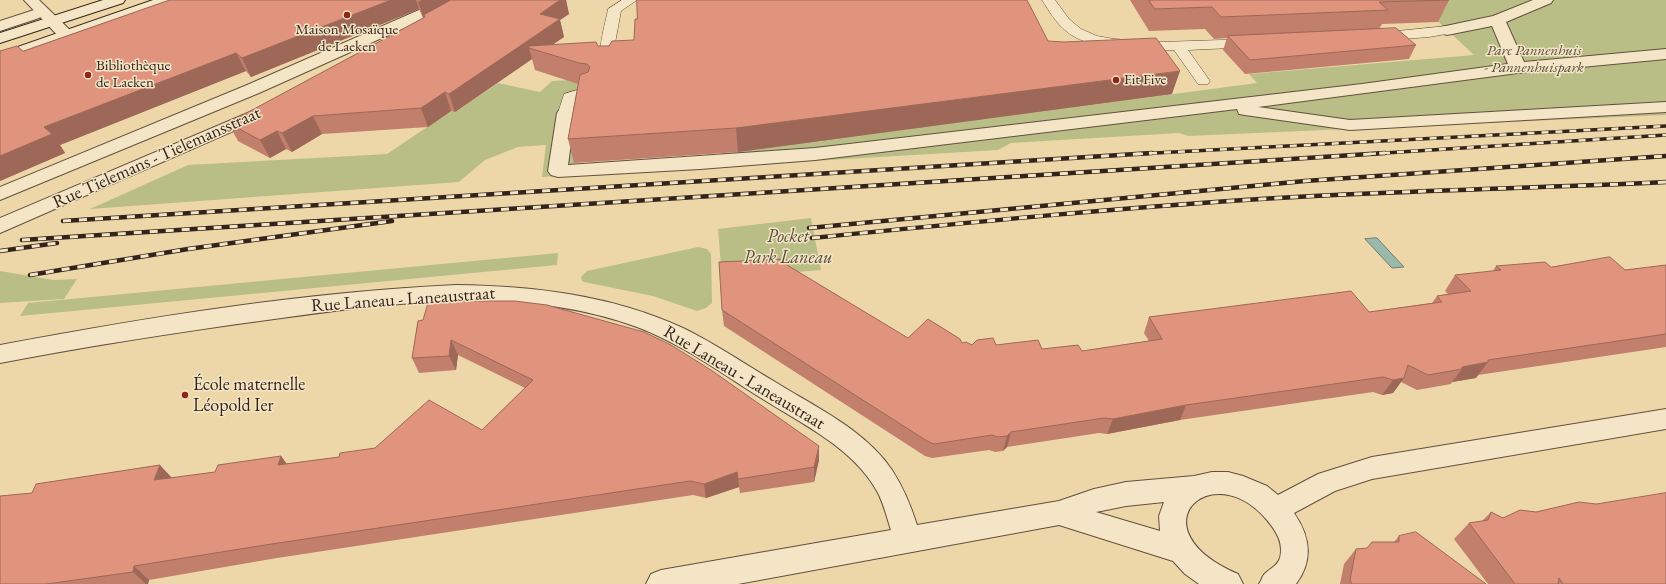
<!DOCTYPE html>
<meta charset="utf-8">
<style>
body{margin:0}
canvas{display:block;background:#edd7a8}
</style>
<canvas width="1666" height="584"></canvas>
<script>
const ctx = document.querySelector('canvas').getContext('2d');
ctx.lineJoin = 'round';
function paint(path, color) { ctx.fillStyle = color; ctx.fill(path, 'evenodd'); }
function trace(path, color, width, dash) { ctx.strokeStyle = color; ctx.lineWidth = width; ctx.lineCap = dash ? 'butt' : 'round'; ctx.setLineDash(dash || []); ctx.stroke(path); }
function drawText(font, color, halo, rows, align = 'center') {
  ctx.font = font + ' "EB Garamond",serif'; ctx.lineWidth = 3; ctx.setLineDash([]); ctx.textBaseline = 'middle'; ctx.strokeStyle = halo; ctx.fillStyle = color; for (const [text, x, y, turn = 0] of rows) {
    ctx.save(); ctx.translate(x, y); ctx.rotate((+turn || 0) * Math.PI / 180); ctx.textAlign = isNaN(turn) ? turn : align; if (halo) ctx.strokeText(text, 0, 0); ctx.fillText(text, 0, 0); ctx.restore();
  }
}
paint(new Path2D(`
 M 1415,0 L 1666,0 L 1666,115 L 1188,136 L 1179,133 L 1011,143 L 998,150 L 542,177 L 546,145 L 518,147 L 485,160 L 459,182 L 90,209 L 188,165 L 387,154 L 451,111 L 455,112 L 498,83 L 540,92 L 552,81 L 589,79 L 574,165 L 696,157 L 1257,83 L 1249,74 L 1474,55 Z
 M 811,218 L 821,270 L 722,278 L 718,229 Z
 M 698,247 L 707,249 L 711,254 L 712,303 L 706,308 L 697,311 L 653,296 L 584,282 L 582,281 L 581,277 L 587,271 Z
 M 558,253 L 557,265 L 20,316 L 28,303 Z
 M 0,271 L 53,280 L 77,279 L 64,299 L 0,303 Z`), '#b9be87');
const water = new Path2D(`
 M 1377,238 L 1404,267 L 1392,268 L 1365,239 Z`);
paint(water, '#99b9aa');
trace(water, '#717d71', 1);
const service = new Path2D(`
 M 622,0 L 637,0 L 621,11 L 615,43 L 615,64 L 613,67 L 603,67 C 595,56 606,22 608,9 Z
 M 1042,0 L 1055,0 L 1069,19 L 1081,29 L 1097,36 L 1114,39 L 1161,42 L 1252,39 L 1257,40 L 1259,43 L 1257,46 L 1252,47 L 1188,50 L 1210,81 L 1208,84 L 1198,84 L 1174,50 C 1143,51 1091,52 1066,31 C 1056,23 1049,11 1042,0 Z
 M 1447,26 L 1452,27 L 1454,30 L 1452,33 L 1429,37 L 1378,41 L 1373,40 L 1371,37 L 1373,34 L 1378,33 Z
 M 587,87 L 592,88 L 594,91 L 592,94 L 576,100 L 571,116 L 561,116 L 558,113 L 564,94 Z`);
const pedestrian = new Path2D(`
 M 1533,0 L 1553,0 L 1551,3 L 1506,22 L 1524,62 L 1666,49 L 1666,59 L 1518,73 L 1258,107 L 1350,120 L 1666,102 L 1666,112 L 1350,130 L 1245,115 L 1239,114 L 1237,109 L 815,160 L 700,169 L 558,177 L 551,175 L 548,171 L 557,113 L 560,109 L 566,108 L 572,109 L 575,113 L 568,165 L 815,148 L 1362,84 L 1508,64 L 1492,26 L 1447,35 L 1441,33 L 1439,30 L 1441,27 L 1493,16 Z
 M 34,10 L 39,12 L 42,15 L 39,18 L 0,31 L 0,21 Z`);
const minor = new Path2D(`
 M 24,0 L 39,0 L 72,32 L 74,35 L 72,38 L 60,38 Z
 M 442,0 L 462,0 L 460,3 L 259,93 L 0,200 L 0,187 L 247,85 Z
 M 257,109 L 263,110 L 266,114 L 263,118 L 0,233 L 0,218 Z
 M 456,285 C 534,286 611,295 683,328 C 716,344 746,365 777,383 C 817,408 865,430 892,470 C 903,487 911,506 917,525 L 1059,501 L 1094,489 L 1126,482 L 1194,476 L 1212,472 L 1228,472 L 1243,476 L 1267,486 L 1278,495 L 1318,474 L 1372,457 L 1666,409 L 1666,429 L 1372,479 L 1335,491 L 1294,513 C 1310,536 1314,560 1296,584 L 1259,584 C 1261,581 1262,578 1263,576 C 1268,569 1277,567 1280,558 C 1284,543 1276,531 1267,520 C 1211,454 1133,529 1238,574 L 1243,584 L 1199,584 L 1185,574 L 1173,561 L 1059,525 L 738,584 L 646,584 L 651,574 L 661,570 L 891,530 C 887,518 884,505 878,493 C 854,448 802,424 761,398 C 721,373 682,344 637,327 C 519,284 389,303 267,320 C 178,332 89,346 0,363 L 0,345 C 149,317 304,292 456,285 ZM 1164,502 L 1159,516 L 1160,531 L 1096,512 L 1126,506 Z`);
const secondary = new Path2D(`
 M 103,0 L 125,0 L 123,3 L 0,43 L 0,33 Z
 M 153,0 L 174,0 L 172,3 L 0,63 L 0,53 Z`);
trace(service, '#62503e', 1);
trace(pedestrian, '#62503e', 2);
trace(minor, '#62503e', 2);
trace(secondary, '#34231b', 2);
paint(service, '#f3e5c6');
paint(pedestrian, '#f3e5c6');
paint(minor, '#f3e5c6');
paint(secondary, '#f3e5c6');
const railFar1 = new Path2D(`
 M 1136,154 L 1666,126
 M 1369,154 L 1666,135`);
const rail = new Path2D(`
 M 63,221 L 1152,153
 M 809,228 L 1305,181 L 1666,156
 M 812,238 C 973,222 1135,206 1296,197 C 1419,190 1543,188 1666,182
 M 22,240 L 1385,153
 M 0,251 L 57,243
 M 30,275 L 188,249 L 392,221`);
trace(railFar1, '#34231b', 3.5);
trace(rail, '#34231b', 4.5);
trace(railFar1, '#f3e5c6', 2.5, [7]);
trace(rail, '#f3e5c6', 3, [8]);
paint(new Path2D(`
 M 170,0 L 566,0 L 569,14 L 560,20 L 564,37 L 553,44 L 598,46 L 1048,41 L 1172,94 L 738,152 L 574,163 L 568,139 L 578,84 L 535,70 L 532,59 L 455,112 L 451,111 L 428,127 L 322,134 L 292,152 L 286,149 L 270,158 L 238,141 L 228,123 L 423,18 L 419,9 L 251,77 L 246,71 L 60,145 L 65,153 L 0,181 L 0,51 L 23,51 Z
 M 1130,0 L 1449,0 L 1438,22 L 1382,24 L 1379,29 L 1416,45 L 1409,59 L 1245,74 L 1223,50 L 1227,38 L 1214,39 L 1205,29 L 1149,31 Z
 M 787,265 L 908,338 L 962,343 L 972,345 L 996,345 L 1042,349 L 1082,351 L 1149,341 L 1144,333 L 1149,317 L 1369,312 L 1432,303 L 1437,296 L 1448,294 L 1445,291 L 1455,275 L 1493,271 L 1496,266 L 1551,267 L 1625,270 L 1666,265 L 1666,347 L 1478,375 L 1476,378 L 1452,382 L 1451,384 L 1417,390 L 1401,382 L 1393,393 L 1382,395 L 1373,392 L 1180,420 L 1107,434 L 1099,433 L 1007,447 L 1003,451 L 995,452 L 989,450 L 932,458 L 925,456 L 724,326 L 722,310 Z
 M 418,321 L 819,460 L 814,482 L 740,493 L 739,487 L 706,498 L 693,495 L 277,558 L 149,580 L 148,584 L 0,584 L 172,478 L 215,472 L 281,456 L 287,464 L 339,457 L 375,448 L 482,430 L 525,388 L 458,355 L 456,370 L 419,373 L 412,358 Z
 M 1596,504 L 1666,584 L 1488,584 L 1454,539 L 1469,523 L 1482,521 L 1491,512 L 1503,518 L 1536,512 Z
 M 1399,536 L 1486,584 L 1340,584 L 1344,564 L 1356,549 L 1367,548 L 1394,542 Z`), '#c17f6c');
paint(new Path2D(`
 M 391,0 L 416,0 L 419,9 L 251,77 L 242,58 Z
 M 422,0 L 460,0 L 424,19 L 418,2 Z
 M 560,0 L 566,0 L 569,14 L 560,20 L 564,37 L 542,52 L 529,48 L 532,59 L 455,112 L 449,94 L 540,14 Z
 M 236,53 L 246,71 L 60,145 L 65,153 L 0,181 L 0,156 L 44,127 Z
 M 1180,71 L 1172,94 L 738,152 L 736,128 Z
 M 445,92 L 451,111 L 428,127 L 421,108 Z
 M 313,116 L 322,134 L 292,152 L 282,133 Z
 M 277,131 L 286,149 L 270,158 L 260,140 Z
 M 451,340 L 458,355 L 456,370 L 449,356 Z
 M 1488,362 L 1476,378 L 1452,382 L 1462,369 L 1462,367 Z
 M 1404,378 L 1393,393 L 1382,395 L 1393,380 Z
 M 1186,405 L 1180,420 L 1107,434 L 1113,419 Z
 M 1011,432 L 1007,447 L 1003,451 L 1007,436 Z
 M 819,446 L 819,460 L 814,482 L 814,467 Z
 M 281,456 L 291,470 L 278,465 Z
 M 160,465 L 173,479 L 154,480 Z
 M 737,472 L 739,487 L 706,498 L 704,484 Z
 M 134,566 L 149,580 L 148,584 L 146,584 L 133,572 Z`), '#9d6858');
const building = new Path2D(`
 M 170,0 L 391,0 L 242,58 L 236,53 L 44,127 L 52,134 L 0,156 L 0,51 L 17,46 L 23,51 Z
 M 451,0 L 560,0 L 540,14 L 560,19 L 449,94 L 445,92 L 421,108 L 313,116 L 282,133 L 277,131 L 260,140 L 228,123 L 425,17 L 424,15 Z
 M 637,0 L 1027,0 L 1048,41 L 1064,42 L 1156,38 L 1180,71 L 736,128 L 568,139 L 580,75 L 588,72 L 590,67 L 587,64 L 579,63 L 529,48 L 529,46 L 596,42 L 598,46 L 609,46 L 612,41 L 634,40 L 635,19 L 637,19 Z
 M 1149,0 L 1449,0 L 1379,2 L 1388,10 L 1221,17 L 1212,7 L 1155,9 Z
 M 1396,28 L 1416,45 L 1250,60 L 1228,36 Z
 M 1610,257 L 1625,270 L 1666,265 L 1666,334 L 1488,360 L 1488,362 L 1462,367 L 1462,369 L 1428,375 L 1408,365 L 1404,378 L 1393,380 L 1383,377 L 1186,405 L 1113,419 L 1104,418 L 1011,432 L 1007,436 L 998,437 L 992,435 L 934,444 L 927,441 L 722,310 L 719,262 L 786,259 L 787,265 L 908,338 L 928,319 L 960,339 L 962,343 L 966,342 L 972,345 L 977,340 L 993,338 L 996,345 L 1038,340 L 1042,349 L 1078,345 L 1082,351 L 1162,339 L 1149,317 L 1351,291 L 1369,312 L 1442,302 L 1437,296 L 1471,291 L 1455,275 L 1501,270 L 1496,266 L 1545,262 L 1551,267 Z
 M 453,301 L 515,301 L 547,305 L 644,332 L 671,345 L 711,370 L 819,446 L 814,467 L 738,479 L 737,472 L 704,484 L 690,481 L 265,545 L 134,566 L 133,572 L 46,584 L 0,584 L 0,496 L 32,493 L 36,484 L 160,465 L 154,480 L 215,472 L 218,465 L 281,456 L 278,465 L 339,457 L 340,453 L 375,448 L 429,400 L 482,430 L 533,380 L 451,340 L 449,356 L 412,358 L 418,321 L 423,320 L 428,303 Z
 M 1666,493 L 1666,584 L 1563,584 L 1559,578 L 1558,584 L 1515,584 L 1469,523 L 1488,520 L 1491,512 L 1503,518 L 1520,510 L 1536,512 L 1579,502 L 1596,504 Z
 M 1416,532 L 1486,584 L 1352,584 L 1350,580 L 1356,549 L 1367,548 L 1372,542 L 1399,542 L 1399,536 Z`);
paint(building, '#e0947e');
trace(building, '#9d6858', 1);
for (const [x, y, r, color] of [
 [347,15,4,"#8f2418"],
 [88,75,4,"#8f2418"],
 [1116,80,4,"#8f2418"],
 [185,395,4,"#8f2418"]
]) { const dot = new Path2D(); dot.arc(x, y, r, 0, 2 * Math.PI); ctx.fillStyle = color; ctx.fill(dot); trace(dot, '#f3e5c6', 1.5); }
drawText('15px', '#34231b', '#f3e5c6', [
 ["Maison Mosaïque",347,30,"center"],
 ["de Laeken",347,47,"center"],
 ["Bibliothèque",96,66],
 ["de Laeken",96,83],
 ["Fit Five",1124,80]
], 'left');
drawText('italic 15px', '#554a36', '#f3e5c6', [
 ["Parc Pannenhuis",1534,51],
 ["- Pannenhuispark",1534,68]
]);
drawText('18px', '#34231b', '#f3e5c6', [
 ["Rue Tielemans - Tielemansstraat",157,158,-24],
 ["Rue Laneau - Laneaustraat",403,300,-4],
 ["Rue Laneau - Laneaustraat",744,378,31]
]);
drawText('italic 18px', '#554a36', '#f3e5c6', [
 ["Pocket",788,237],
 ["Park Laneau",788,258]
]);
drawText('18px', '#34231b', '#f3e5c6', [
 ["École maternelle",193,385],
 ["Léopold Ier",193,406]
], 'left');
</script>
